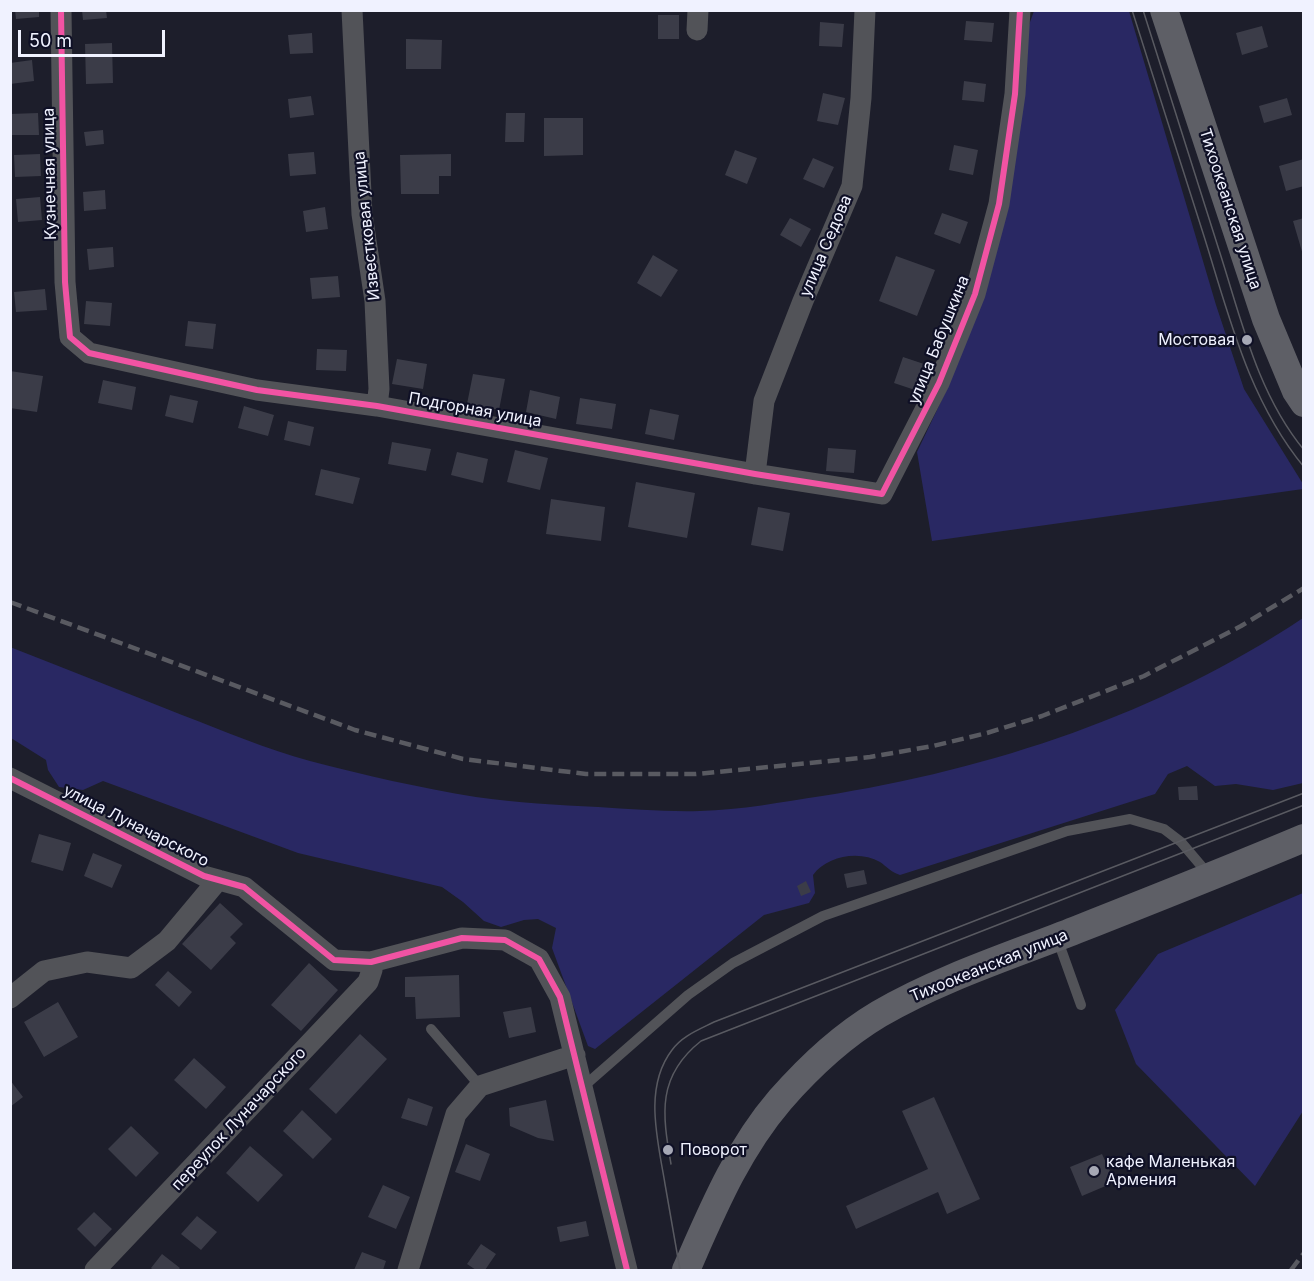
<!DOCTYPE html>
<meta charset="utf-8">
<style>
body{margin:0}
#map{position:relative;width:1314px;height:1281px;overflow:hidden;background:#1d1e2b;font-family:Inter,sans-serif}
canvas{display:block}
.frame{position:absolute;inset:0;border:12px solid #f0f2ff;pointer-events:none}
.scale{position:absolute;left:18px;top:30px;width:147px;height:27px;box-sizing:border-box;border:3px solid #f0f2ff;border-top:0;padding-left:8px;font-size:18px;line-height:21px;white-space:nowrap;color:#f0f2ff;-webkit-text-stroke:4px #0f1026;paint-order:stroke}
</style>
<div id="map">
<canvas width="1314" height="1281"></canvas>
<div class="frame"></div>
<div class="scale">50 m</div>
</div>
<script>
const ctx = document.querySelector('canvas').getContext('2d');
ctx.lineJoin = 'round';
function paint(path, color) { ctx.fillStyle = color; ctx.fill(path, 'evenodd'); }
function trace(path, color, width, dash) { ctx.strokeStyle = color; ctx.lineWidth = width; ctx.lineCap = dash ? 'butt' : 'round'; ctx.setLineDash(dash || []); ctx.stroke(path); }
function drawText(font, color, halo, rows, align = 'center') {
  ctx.font = font + ' Inter,sans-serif'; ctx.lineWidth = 4.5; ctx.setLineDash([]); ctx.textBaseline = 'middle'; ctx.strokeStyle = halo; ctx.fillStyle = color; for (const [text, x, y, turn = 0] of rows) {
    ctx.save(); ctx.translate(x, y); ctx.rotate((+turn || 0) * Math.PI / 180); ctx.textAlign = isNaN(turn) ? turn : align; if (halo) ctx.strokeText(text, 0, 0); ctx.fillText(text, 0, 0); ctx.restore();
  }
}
paint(new Path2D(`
 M 1034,11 L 1129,11 L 1216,305 L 1244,389 L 1303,484 L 1303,489 L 932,541 L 917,452 L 947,389 L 982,302 L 1025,36 Z
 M 1303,618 L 1303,783 L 1273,790 L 1236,784 L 1215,786 L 1187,766 L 1168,774 L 1155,794 L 900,875 C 891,872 887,867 880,862 C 859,850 827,856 813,875 L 815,893 L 809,903 L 764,915 L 595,1049 L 588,1046 L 552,948 L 556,928 L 538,919 L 524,920 L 501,927 L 484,921 L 463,902 L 442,887 L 298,853 L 103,781 L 83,790 L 59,787 L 48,770 L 46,760 L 11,738 L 10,647 C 68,670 125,692 182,715 C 224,731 266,749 310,761 C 364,775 420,788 476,797 C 517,803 558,805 598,807 C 632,809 666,812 700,811 C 741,810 782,802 822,796 C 993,769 1159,714 1303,618 Z
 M 1303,893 L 1303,1111 L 1255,1186 L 1136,1064 L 1115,1010 L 1158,954 Z`), '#292863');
paint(new Path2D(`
 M 15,10 L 39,10 L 39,17 L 16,19 Z
 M 82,10 L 106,10 L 107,18 L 83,20 Z
 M 658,15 L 679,15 L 679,39 L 658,39 Z
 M 966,21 L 994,23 L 992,42 L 964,40 Z
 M 820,22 L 844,24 L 842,47 L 819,46 Z
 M 1262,26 L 1268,47 L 1242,55 L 1236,33 Z
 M 312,33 L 313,53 L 290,54 L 288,35 Z
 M 406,39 L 442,40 L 441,69 L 406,69 Z
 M 112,43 L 113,83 L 86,84 L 85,44 Z
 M 32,60 L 34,81 L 10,84 L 10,63 Z
 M 964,81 L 986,84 L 984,102 L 962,100 Z
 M 823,93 L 845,98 L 838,125 L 817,121 Z
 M 311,96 L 314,115 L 290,118 L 288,99 Z
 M 1287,98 L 1292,115 L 1264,123 L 1259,106 Z
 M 38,113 L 39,135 L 11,135 L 10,114 Z
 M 506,113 L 525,113 L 524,142 L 505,142 Z
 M 544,118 L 583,118 L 583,155 L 544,156 Z
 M 103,130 L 104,144 L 86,146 L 84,132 Z
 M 954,145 L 978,150 L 973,175 L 949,170 Z
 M 735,150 L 757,158 L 747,184 L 725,175 Z
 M 314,152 L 316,174 L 290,176 L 288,154 Z
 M 40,154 L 41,176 L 15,177 L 14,155 Z
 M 451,154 L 451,176 L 439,176 L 439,194 L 401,194 L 400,155 Z
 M 813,158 L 834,167 L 824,188 L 803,179 Z
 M 1304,159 L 1304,186 L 1286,191 L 1279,166 Z
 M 105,190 L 106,209 L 84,211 L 83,192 Z
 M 40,197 L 42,220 L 18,222 L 16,199 Z
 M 325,207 L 328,229 L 306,232 L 303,211 Z
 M 942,213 L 968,222 L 960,244 L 934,234 Z
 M 790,218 L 811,229 L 801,247 L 780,235 Z
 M 1304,218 L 1304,255 L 1303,255 L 1293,221 Z
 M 113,247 L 114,267 L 89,270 L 87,249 Z
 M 653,255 L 678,270 L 661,297 L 637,283 Z
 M 896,256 L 935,270 L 917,316 L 879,301 Z
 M 338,276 L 340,297 L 312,299 L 310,278 Z
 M 45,289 L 47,310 L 16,312 L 14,292 Z
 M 86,301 L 112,303 L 110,326 L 84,324 Z
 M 188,321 L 216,324 L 213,349 L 185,346 Z
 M 317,349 L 347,350 L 346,371 L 316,370 Z
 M 903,357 L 924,364 L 915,390 L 894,383 Z
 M 397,359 L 427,364 L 423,389 L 392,384 Z
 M 10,371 L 43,376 L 37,412 L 10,408 Z
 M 473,374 L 505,379 L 499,410 L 467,404 Z
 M 103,380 L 136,387 L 132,410 L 98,403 Z
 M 530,390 L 560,397 L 556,419 L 526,412 Z
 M 170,395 L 198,401 L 193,423 L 165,416 Z
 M 580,398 L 616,404 L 612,429 L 576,424 Z
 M 244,406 L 274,415 L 268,436 L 238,428 Z
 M 650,409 L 679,415 L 674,440 L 645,434 Z
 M 288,421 L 314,427 L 310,446 L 284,440 Z
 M 392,442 L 431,449 L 426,471 L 388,464 Z
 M 828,448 L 856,450 L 854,473 L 826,471 Z
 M 515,450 L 548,458 L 540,490 L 507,482 Z
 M 457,452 L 488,459 L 483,483 L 451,475 Z
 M 321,469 L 360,478 L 353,504 L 315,495 Z
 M 636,482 L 695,493 L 687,538 L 628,527 Z
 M 551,499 L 605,507 L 601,541 L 546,534 Z
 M 758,507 L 790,513 L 783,551 L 751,545 Z
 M 1197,786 L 1198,800 L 1179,800 L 1178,787 Z
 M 39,834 L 71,843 L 63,871 L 31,862 Z
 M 93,853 L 122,865 L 112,888 L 84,876 Z
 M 864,870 L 867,884 L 847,888 L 844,874 Z
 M 806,881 L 811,892 L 801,896 L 797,886 Z
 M 220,903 L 243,924 L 230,937 L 236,943 L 211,970 L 182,944 Z
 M 309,963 L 338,990 L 301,1031 L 271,1005 Z
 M 168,971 L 192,992 L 179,1007 L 155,985 Z
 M 459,975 L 460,1017 L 416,1019 L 415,997 L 405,997 L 405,977 Z
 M 58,1002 L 78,1037 L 44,1057 L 24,1022 Z
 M 531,1007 L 536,1032 L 509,1038 L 503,1012 Z
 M 360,1034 L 387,1059 L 336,1114 L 309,1089 Z
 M 194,1058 L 226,1087 L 206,1109 L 174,1080 Z
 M 10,1080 L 23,1097 L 10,1107 Z
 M 934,1097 L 980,1199 L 947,1214 L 938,1192 L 856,1229 L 846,1206 L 928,1169 L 902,1111 Z
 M 408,1098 L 433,1107 L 427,1126 L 401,1118 Z
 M 546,1100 L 554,1141 L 538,1138 L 510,1126 L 509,1108 Z
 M 302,1110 L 332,1139 L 313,1159 L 283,1131 Z
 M 131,1126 L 159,1153 L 136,1177 L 108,1149 Z
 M 466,1144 L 490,1154 L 480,1181 L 455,1172 Z
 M 250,1146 L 283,1175 L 258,1202 L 226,1173 Z
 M 1102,1154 L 1115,1182 L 1082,1196 L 1070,1167 Z
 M 383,1185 L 410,1197 L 396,1229 L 368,1217 Z
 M 94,1212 L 112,1229 L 95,1247 L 77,1229 Z
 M 197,1216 L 217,1232 L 201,1250 L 181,1234 Z
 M 586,1221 L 589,1236 L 560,1242 L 557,1227 Z
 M 481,1244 L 496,1254 L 485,1270 L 476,1270 L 467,1264 Z
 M 362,1252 L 386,1261 L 383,1270 L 354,1270 Z
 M 162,1254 L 180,1268 L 178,1270 L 153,1270 L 151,1268 Z`), '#3b3c48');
trace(new Path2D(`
 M 1057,938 L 1081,1005
 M 431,1029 L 480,1086
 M 583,1087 L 688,995 L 733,963 L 823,916 L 1067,831 L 1130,819 L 1164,829 L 1181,842 L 1209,875`), '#525358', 10);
trace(new Path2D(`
 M 61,10 L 65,282 L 70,337 L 89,353 L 257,390 L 377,406 L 755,474 L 882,494 L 939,383 L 975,294 L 999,204 L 1015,94 L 1020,10
 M 352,10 L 362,214 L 375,301 L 379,389 L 377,406
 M 697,30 L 698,10
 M 755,474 L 764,401 L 803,301 L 852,186 L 861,98 L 865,10
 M 10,778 L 204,876 L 244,887 L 334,960 L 371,962 L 462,938 L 505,940 L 539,959 L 560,997 L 627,1270
 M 10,998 L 44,971 L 87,962 L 131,968 L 167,941 L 218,880
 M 95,1270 L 368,982 L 372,970 L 371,962
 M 408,1270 L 456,1114 L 480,1086 L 575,1055`), '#525358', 21);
trace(new Path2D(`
 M 1164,10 L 1266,319 L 1296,391 L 1304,403
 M 686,1270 C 712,1211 737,1150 780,1100 C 808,1068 842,1036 879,1014 C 941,978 1010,956 1076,930 C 1152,900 1228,870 1304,838`), '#5e5f66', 28);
trace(new Path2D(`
 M 1132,10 C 1156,85 1180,159 1203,233 C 1229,315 1248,399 1304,467
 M 1143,10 C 1168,90 1194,170 1219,250 C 1241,318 1257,393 1304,450
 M 671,1164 C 662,1113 657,1076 701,1041 L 1304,805
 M 680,1270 C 675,1242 670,1213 665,1184 C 658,1141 643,1088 672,1050 C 682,1036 698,1030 714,1022 L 1304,793`), '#595a61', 1.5);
trace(new Path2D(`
 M 10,602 L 355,730 L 463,759 L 586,774 L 696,774 L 870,757 L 933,746 L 987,733 L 1042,716 L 1144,676 L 1241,626 L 1304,588
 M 1291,1270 L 1304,1253`), '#595a61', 4.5, [12, 6]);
trace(new Path2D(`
 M 61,10 L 65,282 L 70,337 L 89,353 L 257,390 L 377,406 L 755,474 L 882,494 L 939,383 L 975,294 L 999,204 L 1015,94 L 1020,10
 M 10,778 L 204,876 L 244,887 L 334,960 L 371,962 L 462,938 L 505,940 L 539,959 L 560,997 L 627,1270`), '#f153a3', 6);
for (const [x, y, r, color] of [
 [1247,340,6,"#a6a8b5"],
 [668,1150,6,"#a6a8b5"],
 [1094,1171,6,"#a6a8b5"]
]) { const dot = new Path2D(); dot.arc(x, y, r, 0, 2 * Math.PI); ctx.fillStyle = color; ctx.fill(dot); trace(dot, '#0f1026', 2); }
drawText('16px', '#f0f2ff', '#0f1026', [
 ["Кузнечная улица",50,174,-91],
 ["Тихоокеанская улица",1230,209,72],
 ["Известковая улица",367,226,-96],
 ["улица Седова",826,246,-67],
 ["улица Бабушкина",939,340,-68],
 ["Подгорная улица",475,410,10],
 ["улица Луначарского",136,826,27],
 ["Тихоокеанская улица",989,966,-22],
 ["переулок Луначарского",239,1119,-47]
]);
drawText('16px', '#f0f2ff', '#0f1026', [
 ["Мостовая",1235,340,"right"],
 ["Поворот",680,1150],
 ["кафе Маленькая",1106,1162],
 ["Армения",1106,1180]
], 'left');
</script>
